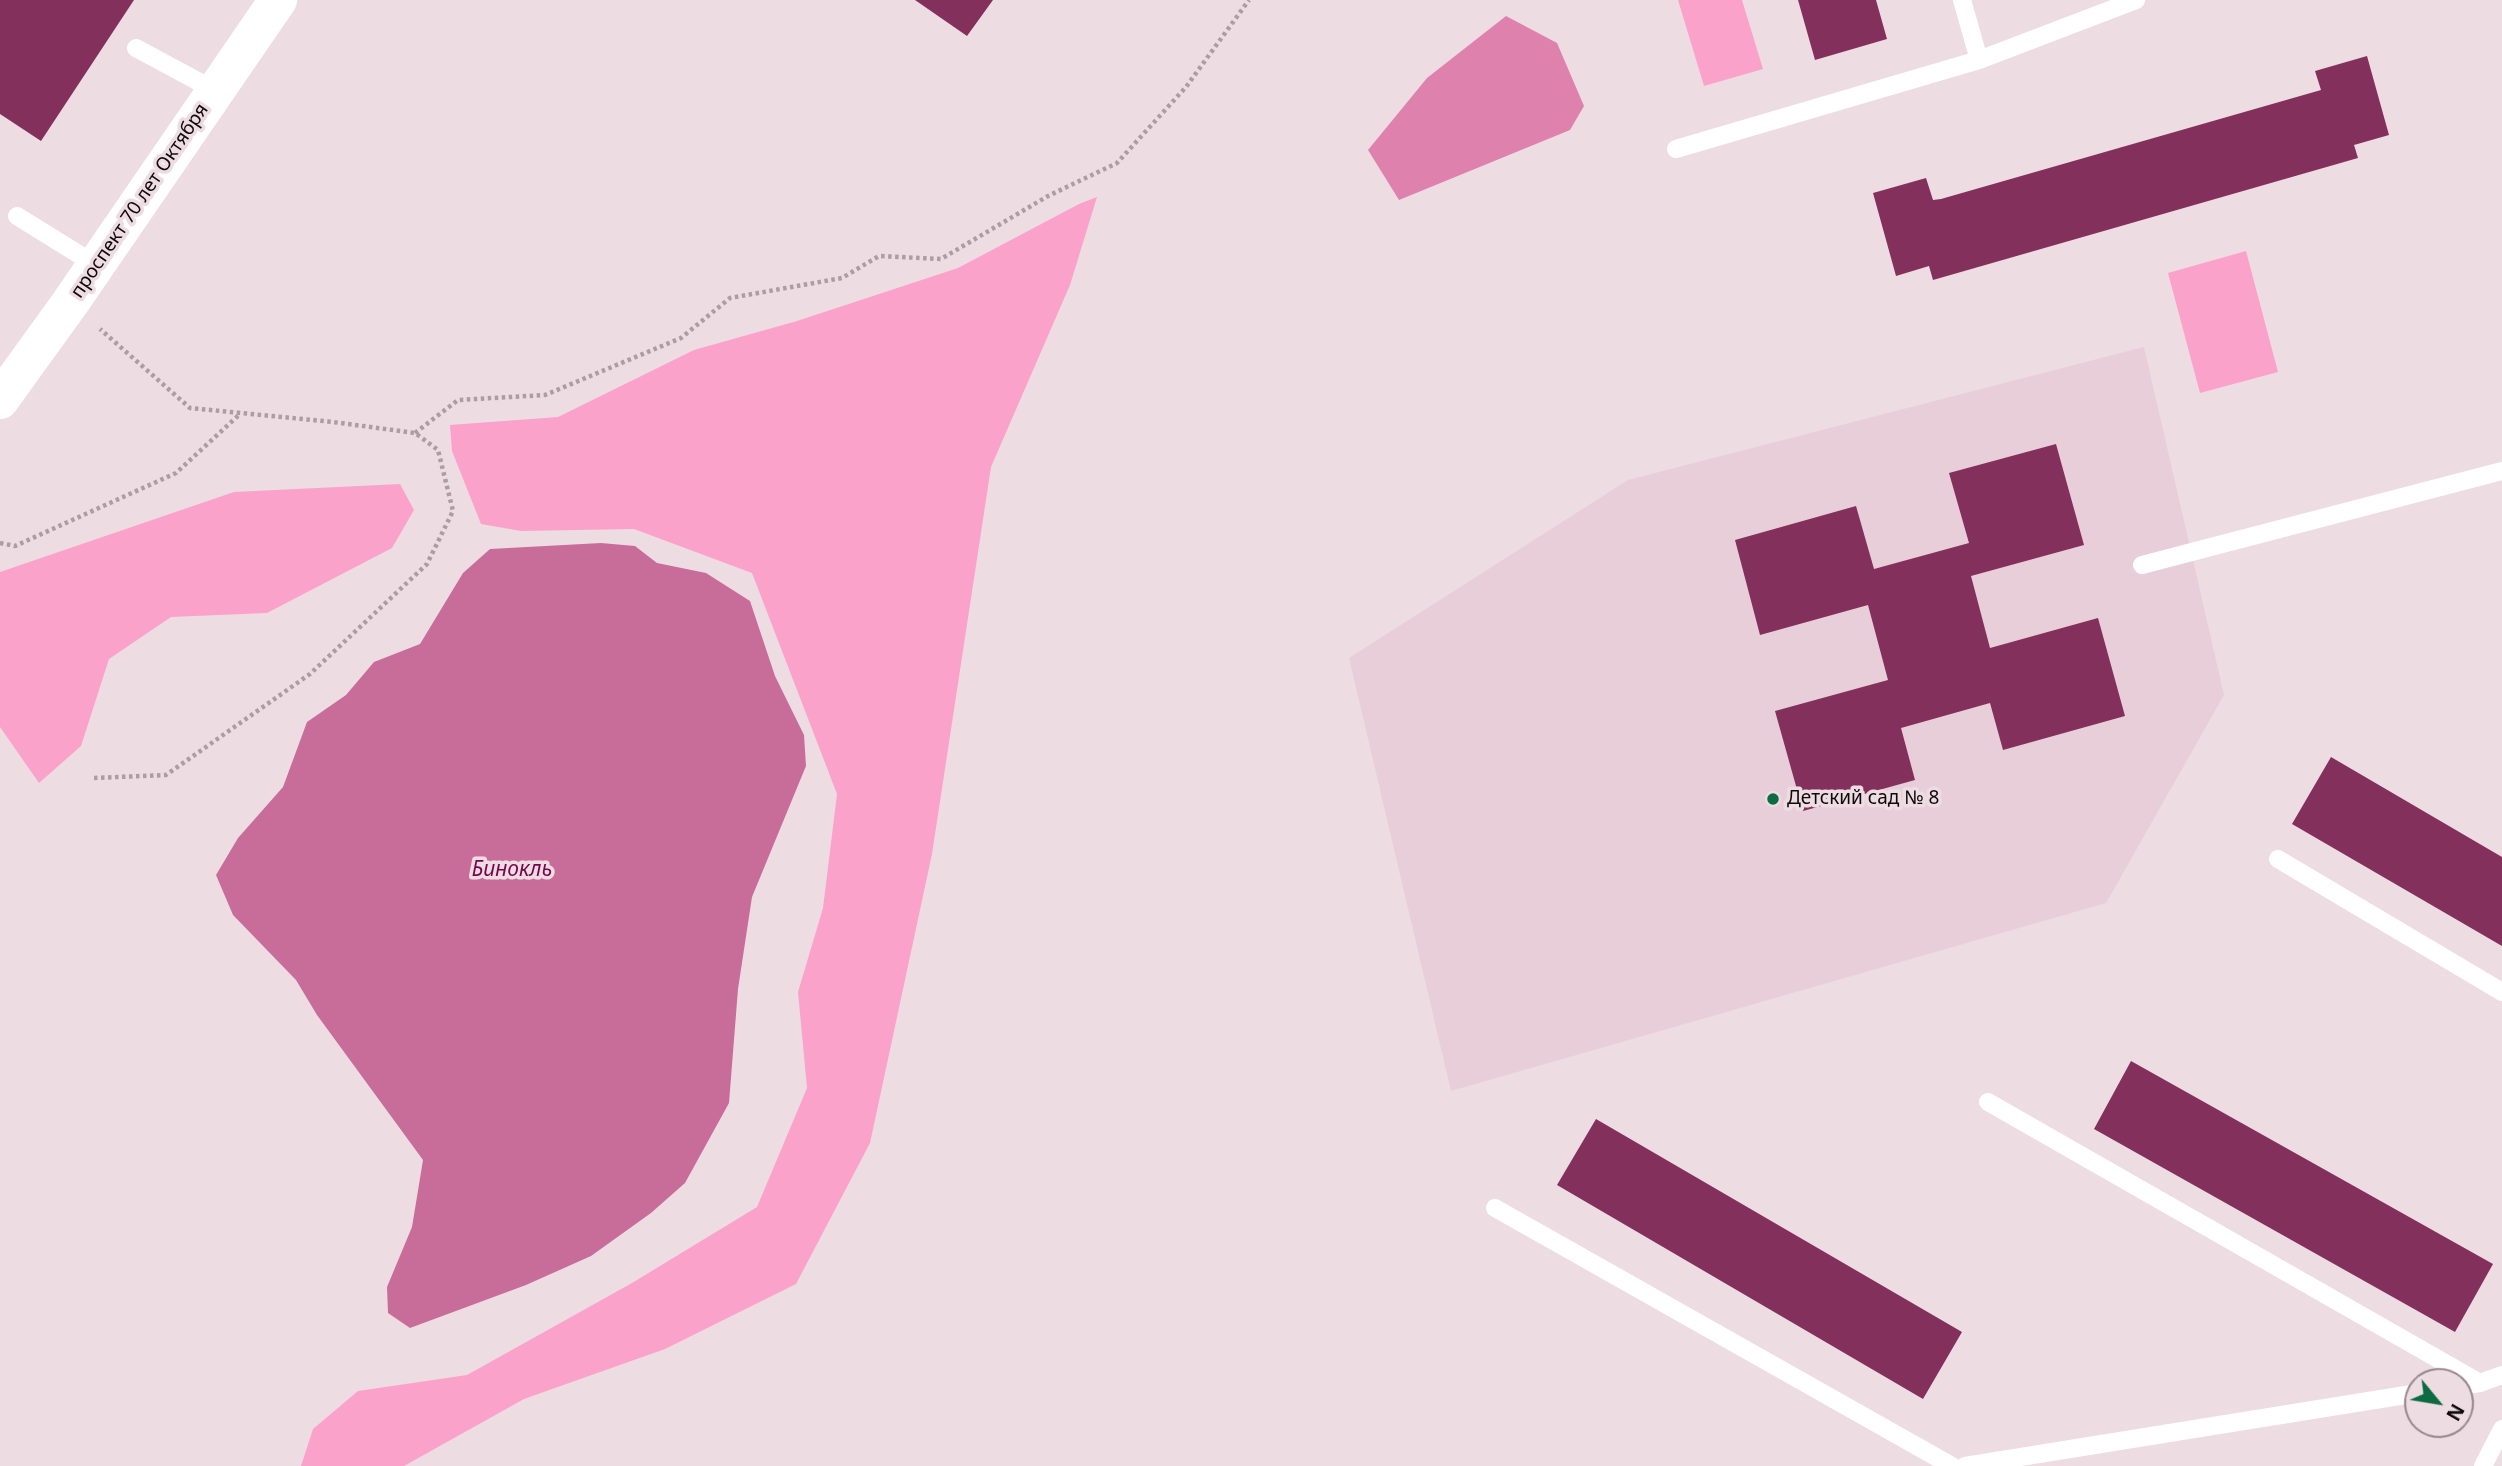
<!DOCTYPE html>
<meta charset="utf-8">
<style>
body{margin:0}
#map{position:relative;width:2502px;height:1466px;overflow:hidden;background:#eedce3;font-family:"Noto Sans",sans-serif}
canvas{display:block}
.north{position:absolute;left:2404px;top:1368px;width:70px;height:70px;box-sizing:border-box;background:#eedce3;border:2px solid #95888d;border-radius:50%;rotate:120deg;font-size:19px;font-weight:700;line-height:28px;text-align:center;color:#0f090c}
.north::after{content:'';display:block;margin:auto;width:24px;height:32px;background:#0c6b40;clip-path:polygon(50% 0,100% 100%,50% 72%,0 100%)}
</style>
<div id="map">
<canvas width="2502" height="1466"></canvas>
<div class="north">N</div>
</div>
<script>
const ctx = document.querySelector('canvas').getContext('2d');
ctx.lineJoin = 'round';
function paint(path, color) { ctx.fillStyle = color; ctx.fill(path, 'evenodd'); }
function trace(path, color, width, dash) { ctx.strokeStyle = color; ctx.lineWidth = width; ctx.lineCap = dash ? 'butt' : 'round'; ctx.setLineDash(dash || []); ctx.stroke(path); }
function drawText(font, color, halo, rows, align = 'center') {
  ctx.font = font + ' "Noto Sans",sans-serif'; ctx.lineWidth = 7; ctx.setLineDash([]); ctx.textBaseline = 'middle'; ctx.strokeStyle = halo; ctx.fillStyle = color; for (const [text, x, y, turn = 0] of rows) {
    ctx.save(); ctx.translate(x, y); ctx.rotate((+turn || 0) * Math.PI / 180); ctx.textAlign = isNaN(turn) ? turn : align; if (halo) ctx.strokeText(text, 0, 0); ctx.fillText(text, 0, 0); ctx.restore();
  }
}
paint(new Path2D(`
 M 2144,347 L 2224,695 L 2106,903 L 1451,1091 L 1349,658 L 1628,480 Z`), '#e7ced8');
paint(new Path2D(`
 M 1678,0 L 1742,0 L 1763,69 L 1704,86 Z
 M 1097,197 L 1070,285 L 991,467 L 932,854 L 870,1143 L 796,1284 L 665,1349 L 524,1399 L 404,1466 L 301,1466 L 313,1429 L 358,1391 L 467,1375 L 632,1283 L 757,1207 L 807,1088 L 798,992 L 823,908 L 837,794 L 752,573 L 634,529 L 521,531 L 481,524 L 452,451 L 450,425 L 558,417 L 694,350 L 797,321 L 958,268 L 1079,204 Z
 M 2246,251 L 2278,372 L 2200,393 L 2168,273 Z
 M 400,484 L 414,510 L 392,548 L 267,613 L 171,617 L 109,659 L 81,746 L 39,783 L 0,727 L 0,572 L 234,492 Z`), '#fba2cb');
paint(new Path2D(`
 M 1506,16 L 1557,43 L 1584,106 L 1570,130 L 1399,200 L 1368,150 L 1427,78 Z`), '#de81ad');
paint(new Path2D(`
 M 601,543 L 635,546 L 657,563 L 706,573 L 750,601 L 775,676 L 804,735 L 806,766 L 752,897 L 738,989 L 729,1103 L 685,1183 L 651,1213 L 591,1256 L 526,1285 L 410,1328 L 388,1313 L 387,1287 L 412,1227 L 423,1160 L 317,1015 L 296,980 L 233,915 L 216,875 L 238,838 L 283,787 L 307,722 L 346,695 L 374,662 L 420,644 L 463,573 L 490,549 Z`), '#c86d99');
paint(new Path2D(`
 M 0,0 L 134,0 L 41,141 L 0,114 Z
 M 915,0 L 993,0 L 967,36 Z
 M 1798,0 L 1876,0 L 1887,39 L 1815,60 Z
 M 2367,56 L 2389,135 L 2354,145 L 2358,158 L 1933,280 L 1929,266 L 1896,276 L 1873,193 L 1926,178 L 1933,200 L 1941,199 L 2321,90 L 2315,71 Z
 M 2056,444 L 2084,545 L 1971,576 L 1990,648 L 2098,618 L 2125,716 L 2003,750 L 1990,703 L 1901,728 L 1915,780 L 1803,811 L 1775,711 L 1888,680 L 1868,605 L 1760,635 L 1735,540 L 1856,506 L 1874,569 L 1969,543 L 1949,473 Z
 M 2331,757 L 2502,857 L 2502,946 L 2292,824 Z
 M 2131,1061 L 2493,1264 L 2455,1332 L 2094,1129 Z
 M 1596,1119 L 1962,1332 L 1923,1399 L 1557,1185 Z`), '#84305c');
trace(new Path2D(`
 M 415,433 L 458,400 L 545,395 L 681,338 L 730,298 L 842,278 L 879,256 L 941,259 L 1048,196 L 1117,163 L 1186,87 L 1249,0
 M 0,543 L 15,546 L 176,473 L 240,414
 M 94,778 L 166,775 L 310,674 L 427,564 L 453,511 L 438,450 L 415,433 L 333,422 L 190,408 L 100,329`), '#ab9da2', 4.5, [3.5, 3.5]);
trace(new Path2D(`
 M 1962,0 L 1979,60
 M 136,48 L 216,91
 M 1676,149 L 1979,60 L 2136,0
 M 17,216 L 96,265
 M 2142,565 L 2502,471
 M 2278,859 L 2502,992
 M 1988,1102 L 2480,1383
 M 1495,1208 L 1952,1466
 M 2460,1386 L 2480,1383 L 2502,1375
 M 1965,1466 L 2418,1393
 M 2483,1466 L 2502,1429`), '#fff', 18);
trace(new Path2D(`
 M 0,400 L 70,303 L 278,0`), '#fff', 38);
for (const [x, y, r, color] of [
 [1773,799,7,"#0c6b40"]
]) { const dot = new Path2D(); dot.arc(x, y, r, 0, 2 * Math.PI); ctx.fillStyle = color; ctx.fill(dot); trace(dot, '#eedce3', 2.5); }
drawText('19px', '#0f090c', '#eedce3', [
 ["проспект 70 лет Октября",140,201,-56]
]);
drawText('19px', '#0f090c', '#eedce3', [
 ["Детский сад № 8",1787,799]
], 'left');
drawText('italic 21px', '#79034c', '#eedce3', [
 ["Бинокль",512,870]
]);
</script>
